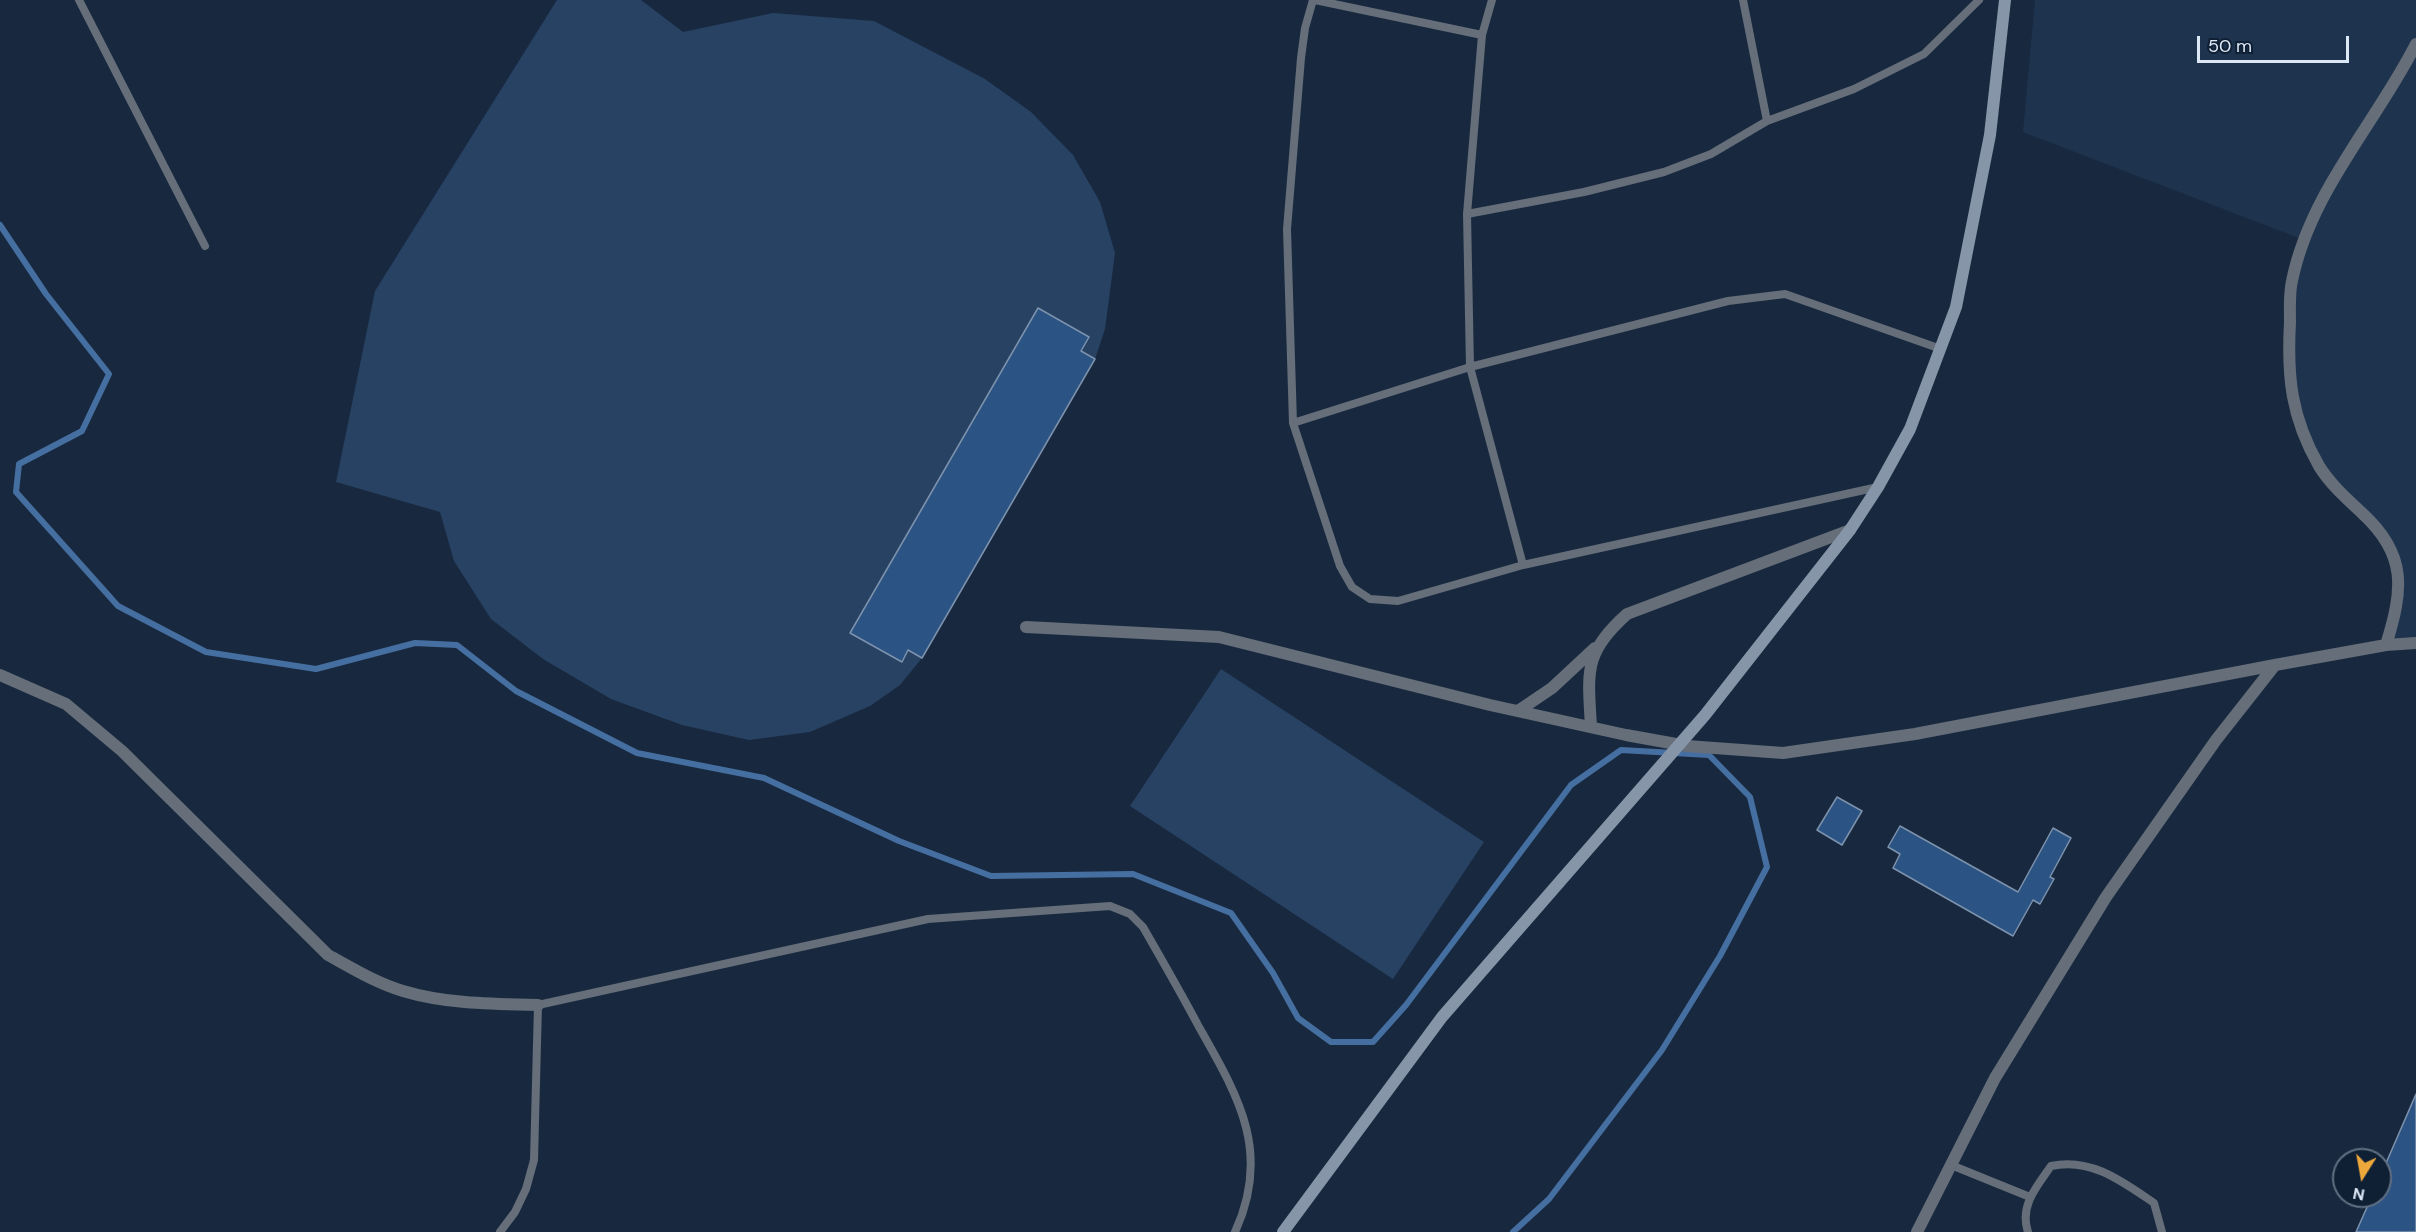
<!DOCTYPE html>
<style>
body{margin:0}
#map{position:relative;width:2416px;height:1232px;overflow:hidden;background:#18293f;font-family:"DM Sans",sans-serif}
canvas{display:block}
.north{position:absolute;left:2332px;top:1148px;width:60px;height:60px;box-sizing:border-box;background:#0f1f34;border:2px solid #616f82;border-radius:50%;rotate:191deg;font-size:16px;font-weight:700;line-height:24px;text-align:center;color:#dde8f7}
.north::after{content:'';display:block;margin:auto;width:21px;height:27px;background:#eda83b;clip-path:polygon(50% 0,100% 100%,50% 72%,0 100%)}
.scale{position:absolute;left:2197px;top:36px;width:152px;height:27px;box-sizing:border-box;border:3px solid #dde8f7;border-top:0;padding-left:8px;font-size:18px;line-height:21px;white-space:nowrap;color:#dde8f7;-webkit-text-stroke:4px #0f1f34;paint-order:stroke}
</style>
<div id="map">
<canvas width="2416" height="1232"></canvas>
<div class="north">N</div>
<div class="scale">50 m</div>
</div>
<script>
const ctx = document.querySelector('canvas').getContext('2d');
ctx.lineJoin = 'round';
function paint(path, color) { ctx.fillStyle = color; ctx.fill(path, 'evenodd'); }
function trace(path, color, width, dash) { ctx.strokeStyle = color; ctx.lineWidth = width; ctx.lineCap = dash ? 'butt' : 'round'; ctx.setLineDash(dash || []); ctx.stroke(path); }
paint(new Path2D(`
 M 2035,0 L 2416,0 L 2416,643 L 2386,645 L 2396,614 L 2391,548 L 2343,497 L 2299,426 L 2289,344 L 2304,240 L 2023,132 Z`), '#1e344e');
paint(new Path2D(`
 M 557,0 L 641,0 L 683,32 L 773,13 L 874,21 L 985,79 L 1031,112 L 1073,155 L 1100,202 L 1115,253 L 1105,329 L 1095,359 L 922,658 L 900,685 L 870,706 L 810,732 L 749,740 L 682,725 L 611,699 L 543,659 L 491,619 L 454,561 L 440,512 L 336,482 L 375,291 Z
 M 1221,669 L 1484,842 L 1393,979 L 1130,806 Z`), '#284263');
trace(new Path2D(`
 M 0,225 L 46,294 L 109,374 L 82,431 L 19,464 L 16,492 L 118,606 L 206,652 L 316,669 L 415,643 L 457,645 L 516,691 L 637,753 L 764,778 L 899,841 L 991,876 L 1133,874 L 1231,913 L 1273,973 L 1298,1018 L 1331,1042 L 1373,1042 L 1406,1005 L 1571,785 L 1621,750 L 1709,755 L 1750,797 L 1767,867 L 1720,956 L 1662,1050 L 1549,1199 L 1513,1232`), '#466fa1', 6);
const building = new Path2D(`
 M 1038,308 L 1089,337 L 1081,351 L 1095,359 L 922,658 L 908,650 L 902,662 L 850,633 Z
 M 1837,797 L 1862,811 L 1842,845 L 1817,830 Z
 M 1900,826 L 2018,892 L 2053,828 L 2071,838 L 2050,877 L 2054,879 L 2040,904 L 2033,900 L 2013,936 L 1893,868 L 1900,854 L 1888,847 Z
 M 2416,1094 L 2416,1232 L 2356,1232 L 2372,1196 L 2380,1196 L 2380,1177 Z`);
paint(building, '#2b5383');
trace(building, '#7d92ac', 1.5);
trace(new Path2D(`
 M 79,0 L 205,246
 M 1313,0 L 1305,28 L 1301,58 L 1287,229 L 1293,423 L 1340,566 L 1352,587 L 1370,599 L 1398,601 L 1523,565 L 1878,487
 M 1315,0 L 1482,35 L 1467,214 L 1470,367 L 1523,565
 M 1743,0 L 1767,121
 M 1482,35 L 1492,0
 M 1467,214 L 1584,192 L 1664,172 L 1711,154 L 1767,121 L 1854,89 L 1924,54 L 1979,0
 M 1293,423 L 1470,367 L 1728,301 L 1785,294 L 1941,349
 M 1951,1165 L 2030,1197
 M 500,1232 L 515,1212 L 526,1189 L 534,1160 L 538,1005 L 928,919 L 1110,906 L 1130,914 L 1143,927 C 1162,960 1181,993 1199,1027 C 1238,1096 1272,1152 1235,1232
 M 2028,1232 C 2019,1206 2037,1186 2051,1166 C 2091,1157 2123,1182 2154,1203 L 2162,1232`), '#656e79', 8);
trace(new Path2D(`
 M 1026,627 L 1219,637 L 1490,705 L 1626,735 L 1687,746 L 1783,753 L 1915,734 L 2275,665 L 2386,645 L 2416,643
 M 2386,645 C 2403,590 2408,555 2362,513 C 2347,499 2330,484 2319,466 C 2291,417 2287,377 2290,322 C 2290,309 2289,294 2292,281 C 2310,192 2376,123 2416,44
 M 0,675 L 66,704 L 122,751 L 328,955 C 352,968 376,983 403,991 C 446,1004 493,1004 538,1005
 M 1518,711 L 1552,688 L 1595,648
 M 1591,727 C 1588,672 1583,653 1627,614 L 1850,530
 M 1917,1232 L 1995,1078 L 2106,897 L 2216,740 L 2275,665`), '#656e79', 12);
trace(new Path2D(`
 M 1283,1232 L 1442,1017 L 1705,715 L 1850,530 L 1878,487 L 1910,429 L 1956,307 L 1990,135 L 2005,0`), '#8695a7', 12);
</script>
